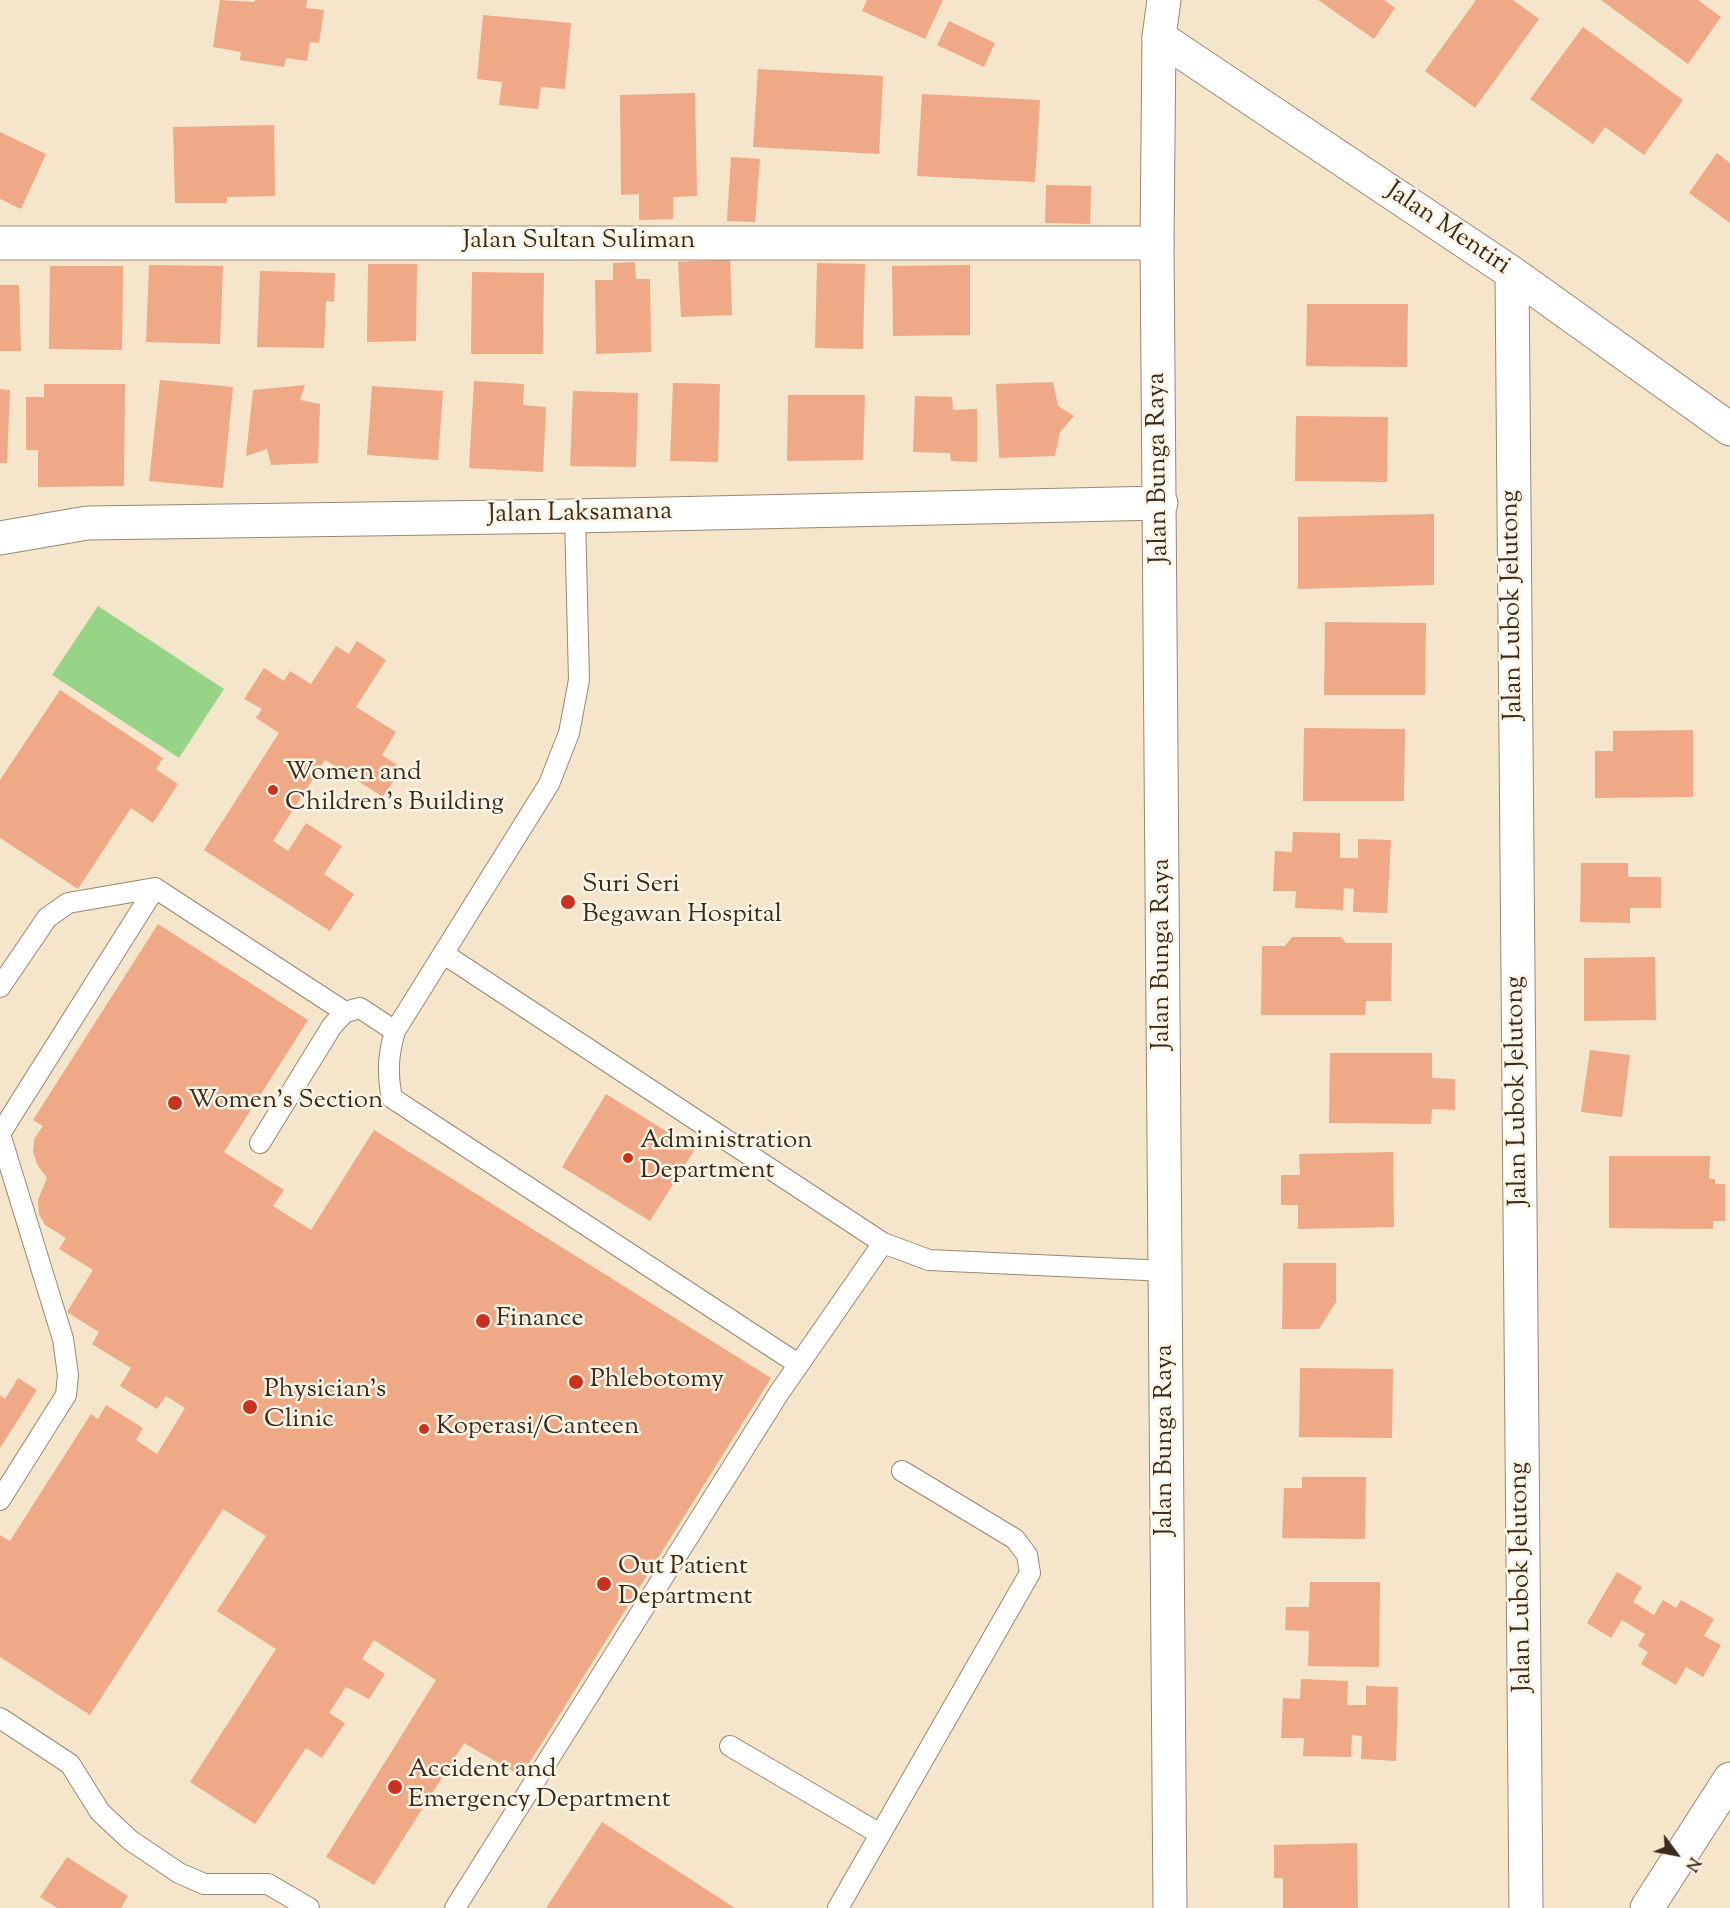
<!DOCTYPE html>
<style>
body{margin:0}
#map{position:relative;width:1730px;height:1908px;overflow:hidden;background:#f5e5ca;font-family:"Sorts Mill Goudy",serif}
canvas{display:block}
.north{position:absolute;left:1646px;top:1824px;width:60px;height:60px;-webkit-text-stroke:4px #fcf5e5;paint-order:stroke;rotate:122deg;font-size:16px;font-weight:700;line-height:24px;text-align:center;color:#3b2a1e}
.north::after{content:'';display:block;margin:auto;width:21px;height:27px;background:#3b2a1e;clip-path:polygon(50% 0,100% 100%,50% 72%,0 100%)}
</style>
<div id="map">
<canvas width="1730" height="1908"></canvas>
<div class="north">N</div>
</div>
<script>
const ctx = document.querySelector('canvas').getContext('2d');
ctx.lineJoin = 'round';
function paint(path, color) { ctx.fillStyle = color; ctx.fill(path, 'evenodd'); }
function trace(path, color, width, dash) { ctx.strokeStyle = color; ctx.lineWidth = width; ctx.lineCap = dash ? 'butt' : 'round'; ctx.setLineDash(dash || []); ctx.stroke(path); }
function drawText(font, color, halo, rows, align = 'center') {
  ctx.font = font + ' "Sorts Mill Goudy",serif'; ctx.lineWidth = 5; ctx.setLineDash([]); ctx.textBaseline = 'middle'; ctx.strokeStyle = halo; ctx.fillStyle = color; for (const [text, x, y, turn = 0] of rows) {
    ctx.save(); ctx.translate(x, y); ctx.rotate((+turn || 0) * Math.PI / 180); ctx.textAlign = isNaN(turn) ? turn : align; if (halo) ctx.strokeText(text, 0, 0); ctx.fillText(text, 0, 0); ctx.restore();
  }
}
paint(new Path2D(`
 M 98,606 L 224,689 L 179,758 L 52,675 Z`), '#98d488');
paint(new Path2D(`
 M 220,0 L 255,2 L 255,0 L 307,0 L 306,8 L 324,10 L 319,43 L 310,42 L 307,61 L 286,58 L 284,67 L 240,60 L 241,52 L 213,47 Z
 M 867,0 L 943,0 L 925,39 L 862,11 Z
 M 1318,0 L 1384,0 L 1395,8 L 1374,39 Z
 M 1476,0 L 1513,0 L 1539,19 L 1475,108 L 1425,71 Z
 M 1601,0 L 1698,0 L 1721,17 L 1688,64 Z
 M 483,15 L 571,23 L 565,89 L 541,87 L 538,109 L 499,105 L 502,82 L 477,79 Z
 M 949,21 L 995,43 L 984,67 L 937,45 Z
 M 1583,27 L 1683,100 L 1644,155 L 1605,127 L 1593,144 L 1530,99 Z
 M 758,69 L 883,76 L 879,154 L 753,147 Z
 M 695,93 L 697,196 L 673,197 L 673,219 L 639,220 L 639,194 L 621,195 L 620,95 Z
 M 922,94 L 1040,100 L 1035,182 L 917,176 Z
 M 274,125 L 275,196 L 227,197 L 227,203 L 175,203 L 173,127 Z
 M 0,132 L 46,154 L 21,209 L 0,199 Z
 M 1717,153 L 1730,163 L 1730,223 L 1689,193 Z
 M 731,157 L 760,159 L 755,222 L 727,221 Z
 M 1046,185 L 1091,186 L 1090,224 L 1045,223 Z
 M 730,259 L 732,315 L 681,317 L 678,262 Z
 M 635,262 L 636,279 L 650,279 L 651,352 L 596,354 L 595,280 L 613,280 L 613,263 Z
 M 817,263 L 865,264 L 863,349 L 815,348 Z
 M 368,264 L 417,264 L 416,341 L 367,342 Z
 M 149,265 L 223,266 L 220,344 L 146,342 Z
 M 970,265 L 970,335 L 893,336 L 892,266 Z
 M 50,266 L 123,266 L 122,350 L 49,349 Z
 M 260,271 L 335,273 L 334,302 L 326,301 L 324,348 L 257,347 Z
 M 472,272 L 544,273 L 543,354 L 471,354 Z
 M 0,285 L 19,285 L 21,351 L 0,351 Z
 M 1307,304 L 1408,304 L 1407,367 L 1306,366 Z
 M 160,380 L 233,387 L 223,488 L 149,481 Z
 M 474,381 L 524,384 L 523,405 L 546,407 L 543,472 L 469,468 Z
 M 1053,382 L 1058,406 L 1074,416 L 1060,432 L 1055,456 L 999,458 L 996,384 Z
 M 673,383 L 720,384 L 718,462 L 670,461 Z
 M 44,384 L 125,384 L 124,486 L 38,487 L 38,450 L 26,450 L 26,397 L 44,397 Z
 M 305,385 L 300,400 L 320,404 L 318,463 L 271,465 L 267,449 L 246,456 L 253,390 Z
 M 372,386 L 443,391 L 438,460 L 367,455 Z
 M 0,389 L 10,390 L 7,463 L 0,463 Z
 M 573,391 L 638,393 L 636,467 L 570,466 Z
 M 788,395 L 865,395 L 863,460 L 787,461 Z
 M 915,396 L 952,397 L 953,410 L 977,409 L 977,462 L 951,461 L 950,453 L 913,452 Z
 M 1296,416 L 1388,417 L 1387,482 L 1295,481 Z
 M 1434,514 L 1434,585 L 1298,589 L 1298,517 Z
 M 1325,622 L 1426,623 L 1425,695 L 1324,695 Z
 M 357,641 L 386,660 L 356,707 L 396,732 L 382,755 L 402,768 L 383,797 L 325,760 L 273,841 L 288,851 L 306,823 L 342,846 L 324,874 L 354,894 L 330,931 L 204,850 L 279,733 L 256,718 L 262,709 L 244,699 L 264,668 L 284,681 L 290,671 L 311,684 L 336,646 L 349,654 Z
 M 60,690 L 163,758 L 156,769 L 178,784 L 153,823 L 131,808 L 78,889 L 0,838 L 0,780 Z
 M 1304,728 L 1405,729 L 1404,801 L 1303,801 Z
 M 1693,730 L 1693,797 L 1595,798 L 1595,751 L 1613,751 L 1613,731 Z
 M 1293,832 L 1340,833 L 1340,858 L 1358,858 L 1358,839 L 1391,840 L 1387,913 L 1353,912 L 1354,889 L 1344,888 L 1343,910 L 1295,908 L 1296,891 L 1273,891 L 1275,851 L 1292,852 Z
 M 1581,863 L 1628,863 L 1628,877 L 1661,877 L 1661,908 L 1630,908 L 1630,923 L 1580,922 Z
 M 158,924 L 308,1020 L 224,1152 L 284,1190 L 273,1206 L 311,1230 L 374,1130 L 771,1378 L 521,1776 L 464,1743 L 374,1885 L 326,1857 L 436,1680 L 374,1640 L 362,1659 L 385,1674 L 369,1699 L 346,1687 L 329,1713 L 345,1723 L 322,1758 L 306,1748 L 255,1824 L 190,1782 L 276,1649 L 217,1611 L 266,1536 L 223,1509 L 90,1715 L 0,1657 L 0,1535 L 10,1541 L 91,1414 L 98,1419 L 106,1405 L 143,1428 L 136,1440 L 157,1454 L 185,1408 L 166,1396 L 157,1409 L 120,1386 L 131,1368 L 92,1344 L 99,1332 L 67,1312 L 93,1270 L 59,1249 L 66,1238 L 45,1225 L 39,1214 L 38,1200 L 47,1178 L 38,1166 L 33,1152 L 34,1139 L 43,1126 L 33,1120 Z
 M 1292,937 L 1341,937 L 1346,943 L 1392,943 L 1391,1001 L 1366,1001 L 1365,1015 L 1261,1015 L 1262,946 L 1285,946 Z
 M 1655,957 L 1656,1020 L 1584,1021 L 1584,958 Z
 M 1590,1050 L 1630,1055 L 1622,1117 L 1581,1112 Z
 M 1330,1053 L 1432,1053 L 1432,1078 L 1455,1079 L 1455,1110 L 1432,1109 L 1431,1124 L 1329,1123 Z
 M 606,1094 L 695,1149 L 650,1221 L 562,1167 Z
 M 1393,1152 L 1394,1227 L 1298,1229 L 1298,1205 L 1281,1205 L 1281,1175 L 1300,1175 L 1299,1154 Z
 M 1609,1156 L 1710,1156 L 1709,1179 L 1715,1179 L 1715,1184 L 1725,1184 L 1725,1221 L 1713,1221 L 1713,1229 L 1609,1228 Z
 M 1283,1263 L 1336,1263 L 1336,1302 L 1319,1329 L 1282,1329 Z
 M 1300,1368 L 1393,1369 L 1392,1438 L 1299,1437 Z
 M 18,1378 L 37,1390 L 0,1448 L 0,1395 L 5,1399 Z
 M 1302,1477 L 1366,1477 L 1365,1539 L 1282,1538 L 1284,1488 L 1302,1488 Z
 M 1617,1572 L 1642,1587 L 1633,1602 L 1654,1615 L 1663,1600 L 1676,1608 L 1681,1600 L 1714,1619 L 1704,1636 L 1721,1645 L 1703,1677 L 1686,1667 L 1676,1685 L 1641,1664 L 1648,1652 L 1638,1646 L 1645,1634 L 1622,1620 L 1611,1638 L 1587,1623 Z
 M 1310,1582 L 1380,1582 L 1379,1667 L 1308,1666 L 1309,1631 L 1285,1630 L 1286,1607 L 1309,1607 Z
 M 1301,1679 L 1348,1681 L 1347,1705 L 1366,1705 L 1366,1686 L 1398,1687 L 1396,1761 L 1361,1759 L 1362,1736 L 1352,1735 L 1351,1757 L 1303,1756 L 1304,1738 L 1281,1738 L 1283,1698 L 1300,1699 Z
 M 602,1822 L 735,1908 L 546,1908 Z
 M 1357,1843 L 1358,1908 L 1283,1908 L 1283,1878 L 1274,1878 L 1274,1845 Z
 M 67,1857 L 128,1896 L 121,1908 L 57,1908 L 40,1897 Z`), '#efa987');
const service = new Path2D(`
 M 575,516 L 579,680 L 569,733 L 549,784 L 395,1031 C 388,1055 387,1073 392,1098 L 798,1364
 M 444,954 L 883,1243
 M 0,987 L 47,918 L 68,903 L 155,888 L 345,1012
 M 260,1143 L 332,1026 L 345,1012 L 360,1008 L 395,1031
 M 0,1500 L 66,1395 L 68,1375 L 63,1339 L 0,1134 L 155,888
 M 0,1718 L 70,1764 L 100,1812 L 130,1840 L 179,1873 L 204,1884 L 268,1884 L 309,1908
 M 730,1746 L 880,1834
 M 455,1908 L 779,1393 L 883,1243 L 929,1260 L 1166,1271
 M 838,1908 L 1030,1573 L 1027,1555 L 1015,1539 L 902,1471`);
const minor = new Path2D(`
 M 1159,37 L 1512,273 L 1730,429
 M 0,243 L 1157,243
 M 1512,273 L 1526,1908
 M 0,538 L 87,523 L 575,516 L 1161,503
 M 1647,1908 L 1730,1779`);
const tertiary = new Path2D(`
 M 1164,0 L 1159,37 L 1157,243 L 1170,1908`);
trace(service, '#988874', 22);
trace(minor, '#988874', 35);
trace(tertiary, '#988874', 35);
trace(service, '#fff', 20);
trace(minor, '#fff', 33);
trace(tertiary, '#fff', 33);
for (const [x, y, r, color] of [
 [273,790,6,"#c8321e"],
 [568,902,8,"#c8321e"],
 [175,1103,8,"#c8321e"],
 [628,1158,6,"#c8321e"],
 [483,1321,8,"#c8321e"],
 [576,1382,8,"#c8321e"],
 [250,1407,8,"#c8321e"],
 [424,1429,6,"#c8321e"],
 [604,1584,8,"#c8321e"],
 [395,1787,8,"#c8321e"]
]) { const dot = new Path2D(); dot.arc(x, y, r, 0, 2 * Math.PI); ctx.fillStyle = color; ctx.fill(dot); trace(dot, '#fcf5e5', 2); }
drawText('26px', '#3b2a1e', '#fcf5e5', [
 ["Jalan Mentiri",1447,230,34],
 ["Jalan Sultan Suliman",579,243],
 ["Jalan Bunga Raya",1160,468,-91],
 ["Jalan Laksamana",580,515,-1],
 ["Jalan Lubok Jelutong",1514,605,-91],
 ["Jalan Bunga Raya",1164,954,-90],
 ["Jalan Lubok Jelutong",1519,1091,-91],
 ["Jalan Bunga Raya",1167,1440,-90],
 ["Jalan Lubok Jelutong",1523,1577,-91]
]);
drawText('26px', '#3b2a1e', '#fcf5e5', [
 ["Women and",285,775],
 ["Children's Building",285,805],
 ["Suri Seri",582,887],
 ["Begawan Hospital",582,917],
 ["Women's Section",188,1103],
 ["Administration",640,1143],
 ["Department",640,1173],
 ["Finance",496,1321],
 ["Phlebotomy",590,1382],
 ["Physician's",264,1392],
 ["Clinic",264,1422],
 ["Koperasi/Canteen",436,1429],
 ["Out Patient",618,1569],
 ["Department",618,1599],
 ["Accident and",408,1772],
 ["Emergency Department",408,1802]
], 'left');
</script>
